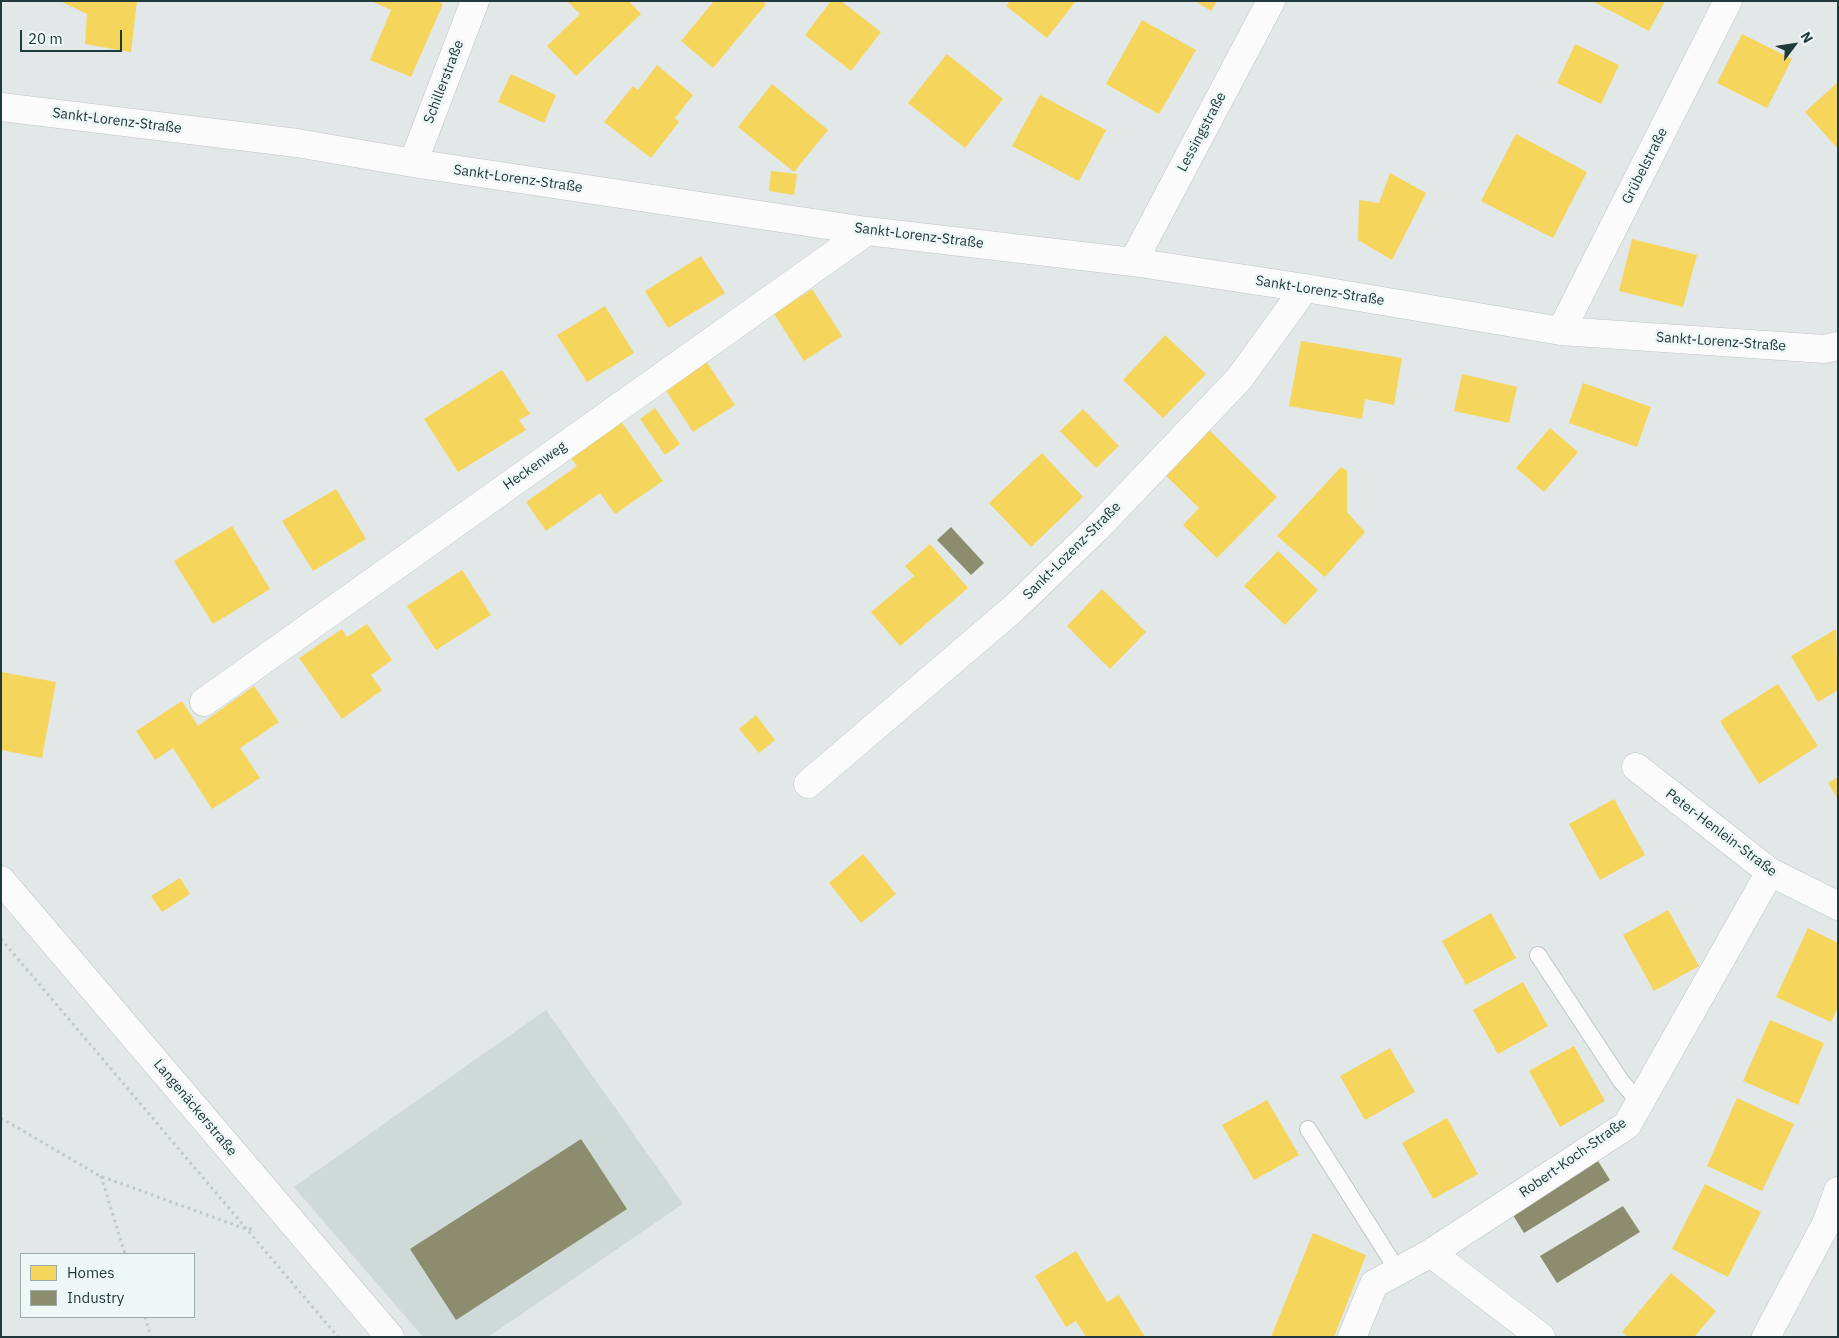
<!DOCTYPE html>
<meta charset="utf-8">
<style>
body{margin:0}
#map{position:relative;width:1839px;height:1338px;overflow:hidden;background:#e2e7e7;font-family:"IBM Plex Sans",sans-serif}
canvas{display:block}
.frame{position:absolute;inset:0;border:2px solid #20393a;pointer-events:none}
.legend{position:absolute;left:20px;top:1253px;width:175px;height:65px;box-sizing:border-box;background:#eff7f6;border:1px solid #9cabab;margin:0;padding:6px 9px;list-style:none;font-size:15px;color:#20393a}
.legend li{display:flex;align-items:center;gap:10px;height:25px}
.legend b{width:25px;border:1px solid #9cabab}
.north{position:absolute;left:1769px;top:20px;width:50px;height:50px;-webkit-text-stroke:4px #eff7f6;paint-order:stroke;rotate:59deg;font-size:14px;font-weight:700;line-height:20px;text-align:center;color:#20393a}
.north::after{content:'';display:block;margin:auto;width:18px;height:22px;background:#20393a;clip-path:polygon(50% 0,100% 100%,50% 72%,0 100%)}
.scale{position:absolute;left:20px;top:30px;width:102px;height:22px;box-sizing:border-box;border:2px solid #20393a;border-top:0;padding-left:6px;font-size:15px;line-height:18px;white-space:nowrap;color:#20393a;-webkit-text-stroke:4px #eff7f6;paint-order:stroke}
</style>
<div id="map">
<canvas width="1839" height="1338"></canvas>
<div class="frame"></div>
<ul class="legend">
<li><b style="height:14px;background:#f6d55c"></b>Homes</li>
<li><b style="height:14px;background:#8c8c6e"></b>Industry</li>
</ul>
<div class="north">N</div>
<div class="scale">20 m</div>
</div>
<script>
const ctx = document.querySelector('canvas').getContext('2d');
ctx.lineJoin = 'round';
function paint(path, color) { ctx.fillStyle = color; ctx.fill(path, 'evenodd'); }
function trace(path, color, width, dash) { ctx.strokeStyle = color; ctx.lineWidth = width; ctx.lineCap = dash ? 'butt' : 'round'; ctx.setLineDash(dash || []); ctx.stroke(path); }
function drawText(font, color, halo, rows, align = 'center') {
  ctx.font = font + ' "IBM Plex Sans",sans-serif'; ctx.lineWidth = 5; ctx.setLineDash([]); ctx.textBaseline = 'middle'; ctx.strokeStyle = halo; ctx.fillStyle = color; for (const [text, x, y, turn = 0] of rows) {
    ctx.save(); ctx.translate(x, y); ctx.rotate((+turn || 0) * Math.PI / 180); ctx.textAlign = isNaN(turn) ? turn : align; if (halo) ctx.strokeText(text, 0, 0); ctx.fillText(text, 0, 0); ctx.restore();
  }
}
paint(new Path2D(`
 M 546,1010 L 683,1204 L 488,1337 L 423,1337 L 294,1187 Z`), '#cfd9d8');
paint(new Path2D(`
 M 60,1 L 137,1 L 131,52 L 85,44 L 87,14 Z
 M 371,1 L 436,1 L 443,4 L 411,77 L 370,60 L 391,10 Z
 M 567,1 L 629,1 L 641,14 L 576,76 L 547,46 L 580,14 Z
 M 714,1 L 763,1 L 766,4 L 713,68 L 681,41 Z
 M 831,1 L 841,1 L 881,32 L 851,71 L 805,35 Z
 M 1010,1 L 1076,1 L 1047,38 L 1006,6 Z
 M 1195,1 L 1217,1 L 1211,11 Z
 M 1592,1 L 1665,1 L 1649,31 Z
 M 1142,20 L 1196,50 L 1159,114 L 1106,84 Z
 M 1742,34 L 1792,59 L 1767,108 L 1717,83 Z
 M 1575,44 L 1619,65 L 1601,104 L 1557,83 Z
 M 947,54 L 1003,99 L 965,148 L 908,103 Z
 M 657,65 L 693,95 L 675,118 L 679,122 L 651,158 L 604,122 L 633,86 L 638,90 Z
 M 511,74 L 556,95 L 544,123 L 498,102 Z
 M 1838,82 L 1838,149 L 1805,112 Z
 M 772,84 L 828,130 L 794,172 L 738,127 Z
 M 1040,95 L 1106,130 L 1079,181 L 1012,146 Z
 M 1516,134 L 1587,172 L 1553,238 L 1481,201 Z
 M 771,171 L 797,174 L 794,195 L 769,191 Z
 M 1390,173 L 1426,193 L 1392,260 L 1358,240 L 1359,200 L 1379,203 Z
 M 1632,239 L 1697,255 L 1683,307 L 1619,291 Z
 M 701,256 L 725,293 L 668,328 L 645,291 Z
 M 812,289 L 842,336 L 804,361 L 774,314 Z
 M 605,306 L 634,353 L 587,382 L 557,335 Z
 M 1165,335 L 1206,374 L 1163,418 L 1123,380 Z
 M 1301,341 L 1402,358 L 1394,405 L 1365,399 L 1362,419 L 1289,406 Z
 M 706,361 L 735,405 L 693,432 L 665,389 Z
 M 502,370 L 530,414 L 519,420 L 526,430 L 458,472 L 424,419 Z
 M 1462,374 L 1517,387 L 1509,423 L 1454,411 Z
 M 1583,383 L 1651,407 L 1637,447 L 1569,423 Z
 M 655,408 L 680,444 L 665,455 L 640,419 Z
 M 1083,409 L 1119,446 L 1096,468 L 1060,431 Z
 M 621,421 L 663,481 L 615,514 L 600,493 L 546,531 L 526,502 L 577,466 L 570,457 Z
 M 1205,426 L 1277,497 L 1217,558 L 1183,525 L 1199,508 L 1161,471 Z
 M 1550,428 L 1578,452 L 1544,492 L 1516,468 Z
 M 1042,453 L 1083,497 L 1031,547 L 989,503 Z
 M 1341,467 L 1347,471 L 1347,512 L 1365,532 L 1325,577 L 1277,536 Z
 M 336,489 L 366,539 L 313,571 L 282,521 Z
 M 232,526 L 270,589 L 213,624 L 174,561 Z
 M 930,544 L 968,588 L 900,646 L 871,612 L 914,576 L 905,566 Z
 M 1278,551 L 1318,590 L 1285,625 L 1244,586 Z
 M 462,570 L 491,615 L 436,650 L 407,606 Z
 M 1102,589 L 1146,632 L 1110,669 L 1067,626 Z
 M 367,624 L 392,660 L 371,675 L 382,690 L 342,719 L 299,658 L 342,629 L 347,637 Z
 M 1836,629 L 1838,690 L 1818,702 L 1791,656 Z
 M 1,672 L 56,682 L 42,758 L 1,750 Z
 M 1778,684 L 1818,746 L 1759,784 L 1720,721 Z
 M 254,686 L 279,722 L 240,748 L 260,778 L 212,809 L 173,748 L 155,760 L 136,731 L 182,701 L 198,726 Z
 M 756,715 L 775,740 L 759,753 L 739,729 Z
 M 1838,777 L 1838,799 L 1828,783 Z
 M 1614,799 L 1645,855 L 1600,880 L 1569,824 Z
 M 863,854 L 896,894 L 861,923 L 829,883 Z
 M 180,878 L 190,894 L 162,912 L 151,896 Z
 M 1668,910 L 1699,966 L 1654,991 L 1623,935 Z
 M 1491,913 L 1516,958 L 1466,985 L 1442,941 Z
 M 1808,928 L 1838,943 L 1838,1007 L 1831,1022 L 1776,997 Z
 M 1523,982 L 1548,1026 L 1498,1054 L 1473,1010 Z
 M 1770,1020 L 1824,1043 L 1798,1105 L 1743,1081 Z
 M 1574,1046 L 1605,1101 L 1560,1127 L 1529,1071 Z
 M 1390,1048 L 1415,1092 L 1365,1120 L 1340,1076 Z
 M 1737,1098 L 1794,1124 L 1762,1191 L 1707,1166 Z
 M 1267,1100 L 1299,1155 L 1254,1180 L 1222,1125 Z
 M 1447,1118 L 1478,1174 L 1433,1199 L 1402,1143 Z
 M 1705,1184 L 1761,1212 L 1728,1277 L 1672,1249 Z
 M 1313,1233 L 1366,1255 L 1334,1337 L 1271,1337 Z
 M 1076,1251 L 1107,1302 L 1119,1295 L 1145,1337 L 1086,1337 L 1076,1321 L 1066,1327 L 1035,1276 Z
 M 1671,1273 L 1716,1311 L 1694,1337 L 1628,1337 L 1622,1332 Z`), '#f6d55c');
paint(new Path2D(`
 M 951,527 L 984,563 L 971,575 L 937,540 Z
 M 581,1139 L 627,1209 L 456,1320 L 410,1249 Z
 M 1593,1153 L 1610,1180 L 1524,1233 L 1508,1207 Z
 M 1623,1206 L 1640,1232 L 1557,1283 L 1540,1256 Z`), '#8c8c6e');
const service = new Path2D(`
 M 1538,955 L 1621,1081 L 1640,1103
 M 1308,1129 L 1398,1271`);
const minor = new Path2D(`
 M 1,107 L 297,143 L 413,163 L 867,231 L 1133,262 L 1305,288 L 1561,331 L 1824,349 L 1838,346
 M 413,163 L 475,1
 M 1133,262 L 1271,1
 M 1561,331 L 1728,1
 M 204,702 L 867,231
 M 1636,767 L 1770,872 L 1838,906
 M 808,784 L 1014,608 L 1097,528 L 1239,379 L 1305,288
 M 1,880 L 390,1337
 M 1431,1253 L 1541,1337
 M 1352,1337 L 1374,1284 L 1431,1253 L 1627,1125 L 1770,872
 M 1766,1337 L 1827,1222 L 1838,1191`);
trace(service, '#bfc4c4', 18);
trace(minor, '#bfc4c4', 29);
trace(new Path2D(`
 M 1,939 L 338,1337
 M 1,1118 L 100,1176 L 246,1229 L 255,1229
 M 101,1176 L 125,1254
 M 145,1317 L 151,1337`), '#bfc8c8', 3, [2.5, 4]);
trace(service, '#fbfbfb', 16);
trace(minor, '#fbfbfb', 28);
drawText('14px', '#20393a', '#eff7f6', [
 ["Schillerstraße",444,82,-69],
 ["Sankt-Lorenz-Straße",117,121,7],
 ["Lessingstraße",1202,132,-62],
 ["Grübelstraße",1645,166,-63],
 ["Sankt-Lorenz-Straße",518,179,8],
 ["Sankt-Lorenz-Straße",919,236,7],
 ["Sankt-Lorenz-Straße",1320,291,9],
 ["Sankt-Lorenz-Straße",1721,342,4],
 ["Heckenweg",535,466,-35],
 ["Sankt-Lozenz-Straße",1072,551,-45],
 ["Peter-Henlein-Straße",1721,833,37],
 ["Langenäckerstraße",195,1108,50],
 ["Robert-Koch-Straße",1573,1158,-35]
]);
</script>
